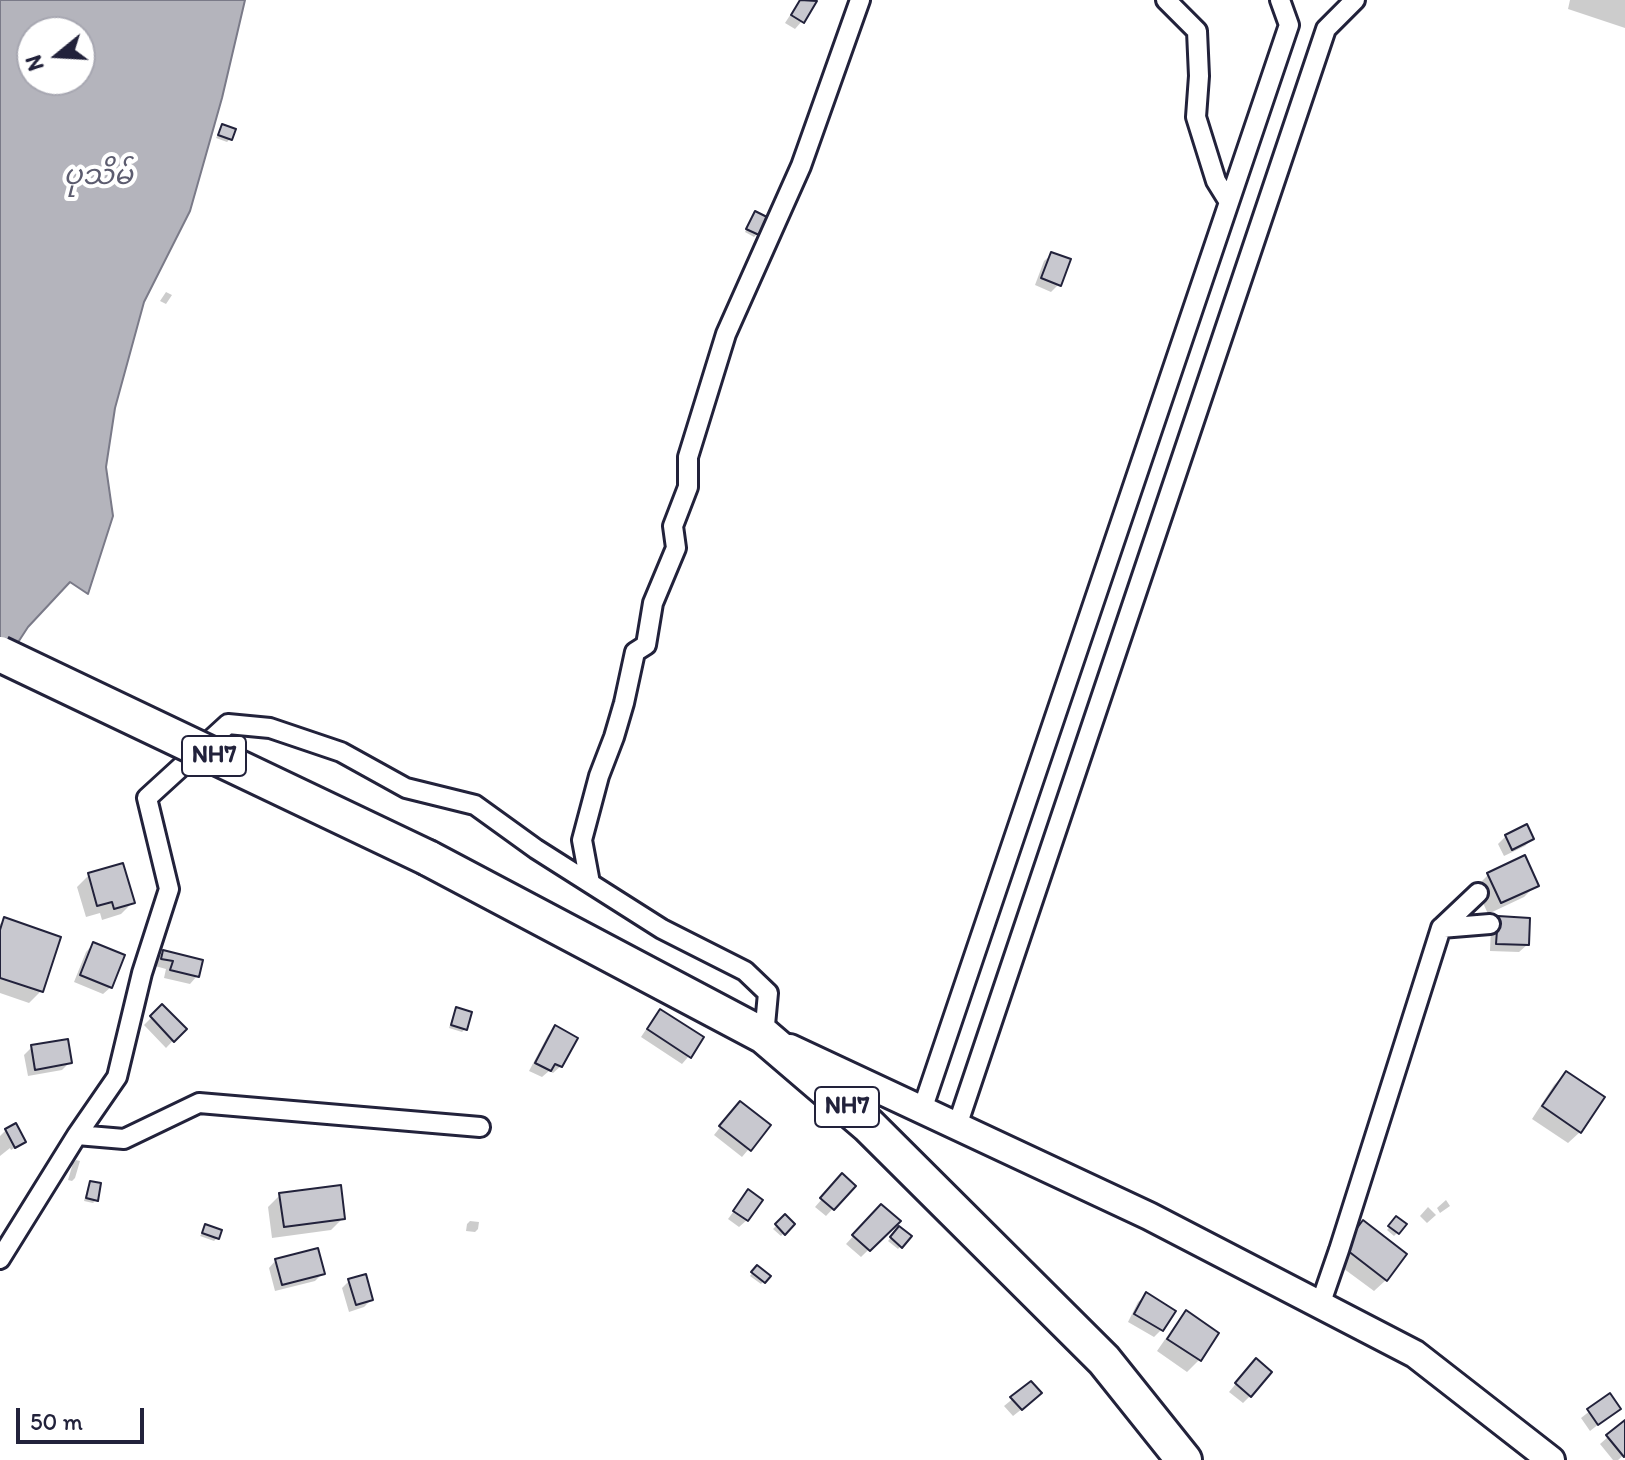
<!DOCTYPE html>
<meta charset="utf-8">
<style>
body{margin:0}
#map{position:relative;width:1625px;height:1460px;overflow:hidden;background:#fff;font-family:Itim,sans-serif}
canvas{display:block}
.north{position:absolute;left:16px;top:16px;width:80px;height:80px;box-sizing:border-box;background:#fff;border:2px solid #a7a7b1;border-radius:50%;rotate:252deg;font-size:22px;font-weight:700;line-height:32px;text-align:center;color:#22223b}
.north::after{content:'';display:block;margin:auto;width:28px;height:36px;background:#22223b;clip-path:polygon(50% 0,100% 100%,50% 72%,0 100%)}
.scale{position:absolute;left:16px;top:1408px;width:128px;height:36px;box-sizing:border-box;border:4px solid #22223b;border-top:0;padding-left:10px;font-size:24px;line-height:28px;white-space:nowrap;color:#22223b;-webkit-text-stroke:6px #fff;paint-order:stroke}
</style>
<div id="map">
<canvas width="1625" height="1460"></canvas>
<div class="north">N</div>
<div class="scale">50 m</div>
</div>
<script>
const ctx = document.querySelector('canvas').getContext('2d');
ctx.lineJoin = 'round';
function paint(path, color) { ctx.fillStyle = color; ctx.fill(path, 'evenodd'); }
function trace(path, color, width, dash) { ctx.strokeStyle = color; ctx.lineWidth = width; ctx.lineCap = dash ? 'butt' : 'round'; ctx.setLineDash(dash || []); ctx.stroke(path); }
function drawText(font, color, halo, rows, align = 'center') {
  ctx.font = font + ' Itim,"Noto Sans Myanmar",sans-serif'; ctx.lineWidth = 8; ctx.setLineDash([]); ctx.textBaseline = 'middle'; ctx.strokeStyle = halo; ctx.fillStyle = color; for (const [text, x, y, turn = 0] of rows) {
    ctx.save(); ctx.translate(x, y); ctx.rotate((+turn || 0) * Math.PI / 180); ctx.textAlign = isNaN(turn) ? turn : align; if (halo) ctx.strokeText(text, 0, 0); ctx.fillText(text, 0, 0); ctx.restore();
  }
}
const water = new Path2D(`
 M 0,0 L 245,0 L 222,98 L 190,211 L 144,302 L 115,408 L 106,467 L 113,516 L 88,594 L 70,582 L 28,627 L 0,670 ZM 32,32 L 80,32 L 80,80 L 32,80 Z`);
paint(water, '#b4b4bc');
trace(water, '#7a7a88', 2);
paint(new Path2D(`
 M 800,0 L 814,1 L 802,21 L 795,29 L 785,23 Z
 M 1570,0 L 1625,0 L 1625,28 L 1568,9 Z
 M 222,126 L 230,139 L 227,142 L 216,138 Z
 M 755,213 L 757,234 L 754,237 L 745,232 Z
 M 1052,254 L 1059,284 L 1051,292 L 1035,285 L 1044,261 Z
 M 166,292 L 172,295 L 166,304 L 160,301 Z
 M 1506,836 L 1532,839 L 1525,846 L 1504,856 L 1498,844 Z
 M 1524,858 L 1536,885 L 1524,897 L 1488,914 L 1476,887 L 1488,875 Z
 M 89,875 L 133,902 L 121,914 L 102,920 L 100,913 L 86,917 L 77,887 Z
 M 1498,918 L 1527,945 L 1519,952 L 1490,951 L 1491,926 Z
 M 5,920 L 41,991 L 29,1003 L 0,993 L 0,924 Z
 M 93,944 L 111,987 L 103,994 L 74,982 L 86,952 Z
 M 164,952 L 197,976 L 190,984 L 164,978 L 166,969 L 155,966 L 156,959 Z
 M 162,1007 L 184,1029 L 166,1048 L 144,1025 Z
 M 457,1009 L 465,1029 L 462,1032 L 449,1028 L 454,1012 Z
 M 660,1011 L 689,1056 L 682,1064 L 641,1037 L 653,1019 Z
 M 555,1028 L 561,1066 L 553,1073 L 549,1071 L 542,1077 L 529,1071 L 548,1035 Z
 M 32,1047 L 70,1062 L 62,1070 L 28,1076 L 24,1055 Z
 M 1566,1073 L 1580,1132 L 1568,1143 L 1532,1119 L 1554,1085 Z
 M 733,1111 L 768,1126 L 742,1157 L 714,1135 Z
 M 6,1130 L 20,1145 L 11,1150 L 10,1148 L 0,1156 L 0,1136 Z
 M 76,1160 L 80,1161 L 75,1178 L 72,1181 L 68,1180 L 73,1163 Z
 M 91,1183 L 96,1200 L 93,1203 L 84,1201 L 88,1186 Z
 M 835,1184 L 854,1186 L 826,1216 L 815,1207 Z
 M 748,1192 L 747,1220 L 739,1227 L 728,1219 Z
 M 280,1195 L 343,1218 L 331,1230 L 272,1238 L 268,1207 Z
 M 1446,1200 L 1450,1206 L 1440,1213 L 1437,1208 Z
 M 881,1206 L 898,1221 L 861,1257 L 846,1244 Z
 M 1428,1207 L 1436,1215 L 1427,1223 L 1420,1216 Z
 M 785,1217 L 792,1224 L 781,1236 L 773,1229 Z
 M 1397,1218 L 1397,1233 L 1394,1236 L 1387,1230 Z
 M 470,1221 L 479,1222 L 478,1229 L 475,1232 L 466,1231 L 467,1224 Z
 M 206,1226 L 217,1238 L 214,1241 L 200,1236 Z
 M 899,1229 L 909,1237 L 898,1249 L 888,1241 Z
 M 1352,1235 L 1386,1280 L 1374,1291 L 1332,1260 Z
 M 276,1260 L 323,1273 L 315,1281 L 275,1291 L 269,1268 Z
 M 757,1267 L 768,1276 L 761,1284 L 750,1276 Z
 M 349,1281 L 371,1300 L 364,1307 L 349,1312 L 342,1288 Z
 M 1146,1295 L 1173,1311 L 1161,1330 L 1154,1337 L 1128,1322 L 1138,1302 Z
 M 1186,1313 L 1217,1334 L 1199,1360 L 1187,1372 L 1157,1351 L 1175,1325 Z
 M 1249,1368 L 1250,1396 L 1243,1403 L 1229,1392 Z
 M 1031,1384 L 1032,1401 L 1013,1416 L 1004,1406 Z
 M 1609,1396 L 1618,1409 L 1590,1431 L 1581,1418 Z
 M 1625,1422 L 1625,1454 L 1618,1460 L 1613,1460 L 1600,1444 Z`), '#0003');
const building = new Path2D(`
 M 800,0 L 817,1 L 804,23 L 791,15 Z
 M 222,124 L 236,129 L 232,140 L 218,135 Z
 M 755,211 L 767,217 L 759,235 L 746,229 Z
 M 1051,252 L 1071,259 L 1061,286 L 1041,278 Z
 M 1527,824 L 1534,839 L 1512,850 L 1505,835 Z
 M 1525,855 L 1539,886 L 1501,903 L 1487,873 Z
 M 123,863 L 135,903 L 114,909 L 112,902 L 97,906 L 88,873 Z
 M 1498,916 L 1530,918 L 1529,945 L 1496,944 Z
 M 4,917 L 61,937 L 43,992 L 0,978 L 0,930 Z
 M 93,942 L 125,955 L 112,988 L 80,975 Z
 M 163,950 L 203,960 L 199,977 L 170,970 L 173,961 L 161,959 Z
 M 162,1004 L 187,1029 L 174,1042 L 150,1016 Z
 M 456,1007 L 472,1012 L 467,1030 L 451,1025 Z
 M 660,1009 L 704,1037 L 691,1058 L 647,1029 Z
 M 555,1025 L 578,1038 L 562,1067 L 555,1064 L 551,1071 L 535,1063 Z
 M 68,1039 L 72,1063 L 35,1070 L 31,1045 Z
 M 1566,1071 L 1605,1097 L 1581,1133 L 1542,1106 Z
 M 740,1101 L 771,1125 L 751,1151 L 719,1126 Z
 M 16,1123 L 26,1142 L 15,1148 L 5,1129 Z
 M 842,1173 L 856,1186 L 834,1210 L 820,1198 Z
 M 90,1181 L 101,1183 L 98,1201 L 86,1198 Z
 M 341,1185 L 345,1219 L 284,1227 L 279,1193 Z
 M 748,1189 L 763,1200 L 748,1221 L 733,1211 Z
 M 881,1204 L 901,1221 L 870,1251 L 852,1235 Z
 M 785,1214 L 795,1224 L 785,1235 L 775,1224 Z
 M 1396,1216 L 1407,1224 L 1399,1234 L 1388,1226 Z
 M 1363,1220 L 1407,1254 L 1387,1281 L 1343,1247 Z
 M 205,1224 L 222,1230 L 219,1239 L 202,1233 Z
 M 899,1226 L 912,1236 L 902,1248 L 890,1237 Z
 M 318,1248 L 325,1274 L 282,1285 L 275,1259 Z
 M 757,1265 L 771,1276 L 765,1283 L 751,1272 Z
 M 366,1274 L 373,1300 L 356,1305 L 348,1279 Z
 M 1146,1292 L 1176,1311 L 1163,1331 L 1134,1314 Z
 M 1186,1310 L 1219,1333 L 1201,1361 L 1167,1339 Z
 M 1256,1358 L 1272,1372 L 1251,1397 L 1235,1383 Z
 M 1031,1381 L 1042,1393 L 1022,1410 L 1010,1397 Z
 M 1610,1393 L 1621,1409 L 1598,1425 L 1587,1409 Z
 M 1625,1420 L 1625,1455 L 1624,1457 L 1606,1435 Z`);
paint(building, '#c8c8cf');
trace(building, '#22223b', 2);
const street = new Path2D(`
 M 1166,0 L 1197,31 L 1199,76 L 1196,117 L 1216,181 L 1229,202
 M 590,883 L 582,840 L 599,776 L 614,737 L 624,703 L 635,652 L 646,645 L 653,603 L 676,548 L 673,526 L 688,487 L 688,457 L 726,334 L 801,166 L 860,0
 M 1441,928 L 1478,893
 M 922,1110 L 1289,25 L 1280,0
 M 957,1126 L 1326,29 L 1355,0
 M 480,1127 L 199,1103 L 124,1139 L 77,1135 L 117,1077 L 142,973 L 169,889 L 147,798 L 228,724 L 270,728 L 341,752 L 406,788 L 475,805 L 536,849 L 662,929 L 745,971 L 768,993 L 764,1036
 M 0,1259 L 77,1135
 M 1320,1305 L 1339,1250 L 1441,928 L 1490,924`);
const secondary = new Path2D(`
 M 790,1048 L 1149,1216 L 1415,1354 L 1551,1460`);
const highway = new Path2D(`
 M 428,858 L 764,1036 L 868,1125 L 1104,1360 L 1184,1460`);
trace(street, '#22223b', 24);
trace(secondary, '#22223b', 32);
trace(highway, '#22223b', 40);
trace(street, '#fff', 18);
trace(secondary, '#fff', 26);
trace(highway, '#fff', 34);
const highwayBridge = new Path2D(`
 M 0,654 L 428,858`);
trace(highwayBridge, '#22223b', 40, []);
trace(highwayBridge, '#fff', 34);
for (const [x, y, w] of [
 [214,756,64],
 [847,1107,64]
]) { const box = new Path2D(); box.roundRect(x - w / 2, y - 20, w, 40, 6); ctx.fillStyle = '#fff'; ctx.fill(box); trace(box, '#22223b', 2); }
drawText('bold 24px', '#22223b', null, [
 ["NH7",214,756],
 ["NH7",847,1107]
]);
drawText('italic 28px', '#5c5c6f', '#fff', [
 ["ပုသိမ်",98,177]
]);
</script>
